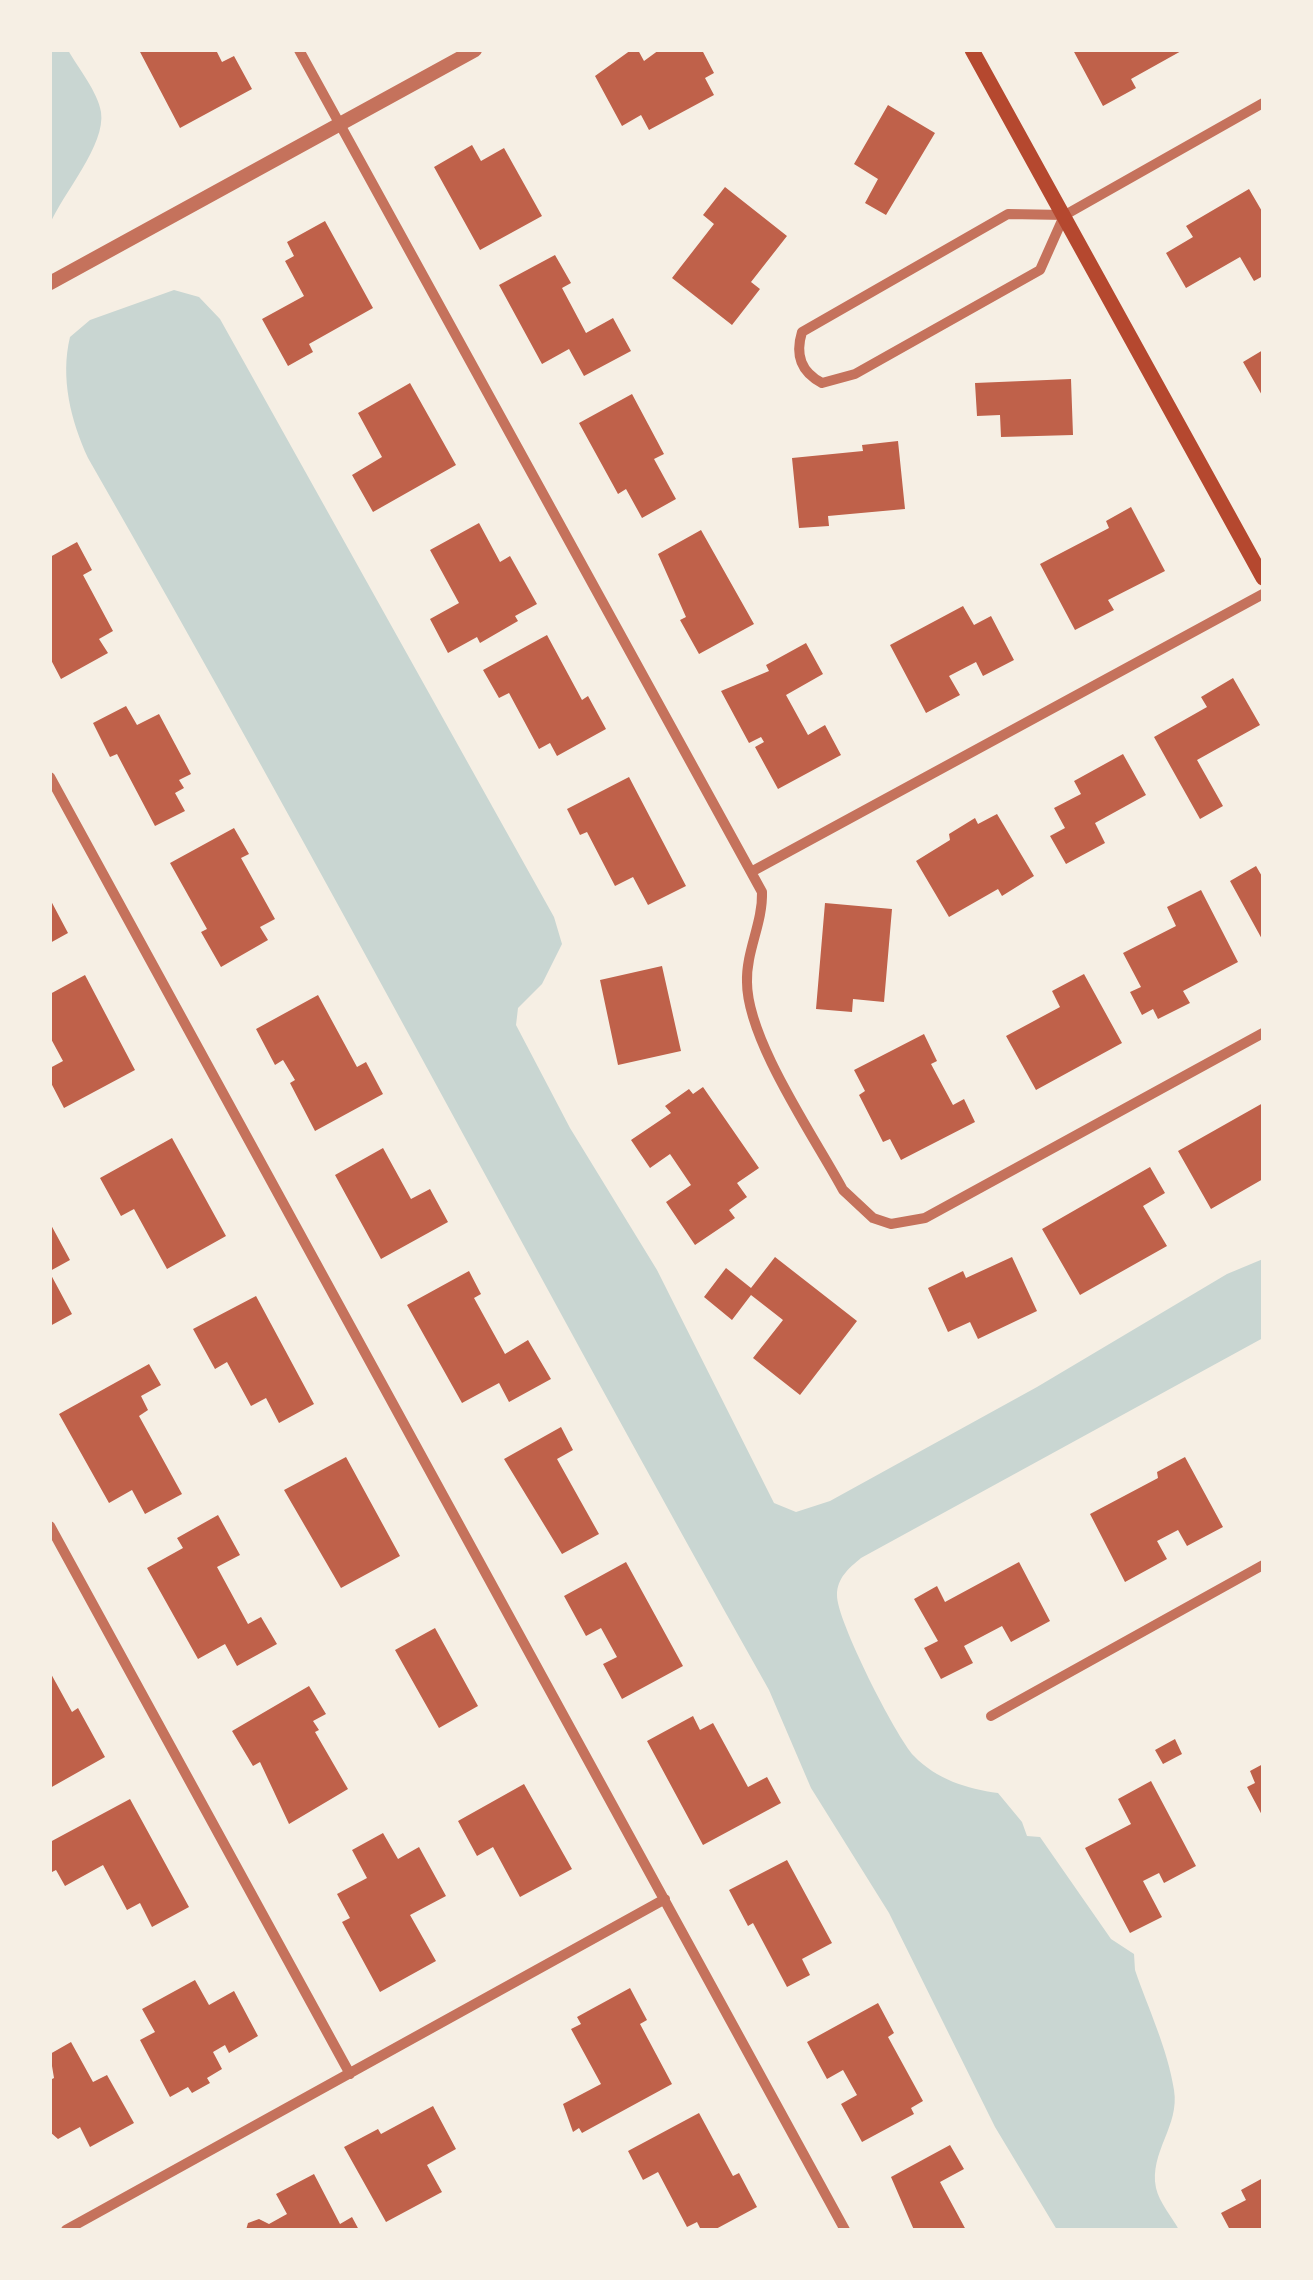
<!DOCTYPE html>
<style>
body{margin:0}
#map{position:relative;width:1313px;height:2280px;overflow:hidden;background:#f6efe4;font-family:Mulish,sans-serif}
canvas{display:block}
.frame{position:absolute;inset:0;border:52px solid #f6efe4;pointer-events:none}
</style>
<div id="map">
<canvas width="1313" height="2280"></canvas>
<div class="frame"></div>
</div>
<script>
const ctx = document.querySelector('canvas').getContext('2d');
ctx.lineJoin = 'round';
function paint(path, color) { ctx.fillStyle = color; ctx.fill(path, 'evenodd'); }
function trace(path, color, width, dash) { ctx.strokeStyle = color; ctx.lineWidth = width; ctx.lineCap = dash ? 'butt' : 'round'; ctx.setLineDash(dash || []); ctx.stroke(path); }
paint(new Path2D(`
 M 50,50 L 68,50 C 78,68 98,92 101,112 C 106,145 63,193 50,224 Z
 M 174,290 L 199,297 L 220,319 L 554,917 L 562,944 L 542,984 L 518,1008 L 516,1025 L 570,1128 L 657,1270 L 774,1503 L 796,1512 L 830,1501 L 1037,1387 L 1227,1274 L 1263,1259 L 1263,1338 L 861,1558 C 849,1568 837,1578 837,1595 C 836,1619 896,1737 914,1756 C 936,1779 967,1789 998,1793 L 1022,1822 L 1027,1836 L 1040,1837 L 1111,1939 L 1134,1954 L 1135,1970 C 1148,2008 1168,2050 1174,2090 C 1180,2126 1149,2152 1156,2188 C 1159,2202 1172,2217 1179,2230 L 1057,2230 L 995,2127 L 889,1913 L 811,1788 L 769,1690 C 539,1281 322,865 88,458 C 71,421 60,378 70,337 L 90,320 Z`), '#c9d6d2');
paint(new Path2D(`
 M 139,50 L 216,50 L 222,62 L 234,56 L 252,89 L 180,128 Z
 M 631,50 L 638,50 L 644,61 L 659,50 L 702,50 L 714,73 L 705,78 L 714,95 L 649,130 L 641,115 L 622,126 L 595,76 Z
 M 1073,50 L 1183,50 L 1131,79 L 1136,88 L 1103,106 Z
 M 888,105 L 935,133 L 886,215 L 865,203 L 878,179 L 854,164 Z
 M 472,145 L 481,161 L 504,148 L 542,216 L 480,250 L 434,167 Z
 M 725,187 L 787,236 L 751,282 L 760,289 L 732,325 L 672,278 L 714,224 L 703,215 Z
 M 1249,189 L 1263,213 L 1263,276 L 1254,281 L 1240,257 L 1186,288 L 1166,253 L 1193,237 L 1186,226 Z
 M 325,221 L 373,308 L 309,344 L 313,352 L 288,366 L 262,319 L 304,296 L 285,261 L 294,256 L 287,242 Z
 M 555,255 L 571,283 L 562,288 L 586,333 L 613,318 L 631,351 L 584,376 L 569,349 L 542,364 L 499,285 Z
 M 1263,350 L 1263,397 L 1243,362 Z
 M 1071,379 L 1073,435 L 1001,437 L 1000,415 L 977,416 L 975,383 Z
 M 410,383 L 456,465 L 373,512 L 352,475 L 382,457 L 358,413 Z
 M 632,394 L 664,454 L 654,459 L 676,499 L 642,518 L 626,489 L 618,494 L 579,423 Z
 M 898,441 L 905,509 L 828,516 L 829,526 L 799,528 L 792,458 L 863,451 L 862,445 Z
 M 1131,507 L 1165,571 L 1108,600 L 1114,610 L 1075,630 L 1040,564 L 1109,528 L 1106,521 Z
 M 479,523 L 500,562 L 510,556 L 537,604 L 515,616 L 518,621 L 480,643 L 477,637 L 448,653 L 430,619 L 459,603 L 430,550 Z
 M 701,530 L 754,624 L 699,654 L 680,620 L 686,617 L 658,554 Z
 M 77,542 L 92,570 L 83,575 L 113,631 L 99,639 L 108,653 L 61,679 L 50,658 L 50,557 Z
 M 963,606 L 974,625 L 991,616 L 1014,660 L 983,676 L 976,662 L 949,676 L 960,695 L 926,713 L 890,645 Z
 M 547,635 L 582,700 L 588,696 L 606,729 L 557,756 L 550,743 L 539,749 L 509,693 L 499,698 L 483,670 Z
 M 806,643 L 823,674 L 786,695 L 808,735 L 825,725 L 841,755 L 778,789 L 755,747 L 764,742 L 761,737 L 749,743 L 721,691 L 769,671 L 766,665 Z
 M 1233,678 L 1260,725 L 1197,760 L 1223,806 L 1200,819 L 1154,737 L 1207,707 L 1201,697 Z
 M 126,706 L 137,725 L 159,714 L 191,774 L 179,780 L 184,788 L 175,793 L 185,811 L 155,826 L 117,754 L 110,757 L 93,723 Z
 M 1123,754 L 1146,795 L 1095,823 L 1105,843 L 1066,864 L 1050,836 L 1065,828 L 1054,808 L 1081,794 L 1074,781 Z
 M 629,777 L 686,886 L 648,905 L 633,877 L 615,886 L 587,832 L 580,835 L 567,809 Z
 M 997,814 L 1034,876 L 1002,896 L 998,889 L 949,917 L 916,861 L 950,840 L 949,834 L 975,818 L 978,824 Z
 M 234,828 L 249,854 L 241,858 L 275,919 L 260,927 L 268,940 L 221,967 L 201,932 L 207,929 L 170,863 Z
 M 1256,866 L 1263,878 L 1263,941 L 1230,881 Z
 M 1201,890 L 1238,962 L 1183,991 L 1190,1003 L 1158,1019 L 1153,1009 L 1142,1015 L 1130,992 L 1141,987 L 1123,953 L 1176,926 L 1167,907 Z
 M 50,899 L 68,933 L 50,943 Z
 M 825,903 L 892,909 L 884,1002 L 853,999 L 852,1012 L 816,1009 Z
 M 662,966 L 681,1051 L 618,1065 L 600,980 Z
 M 1084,974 L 1122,1043 L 1036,1090 L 1006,1036 L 1060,1007 L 1052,991 Z
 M 85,975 L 135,1070 L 64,1108 L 50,1081 L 50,1068 L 63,1061 L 50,1037 L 50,994 Z
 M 318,995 L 357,1067 L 366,1062 L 383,1094 L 315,1131 L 290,1083 L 295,1080 L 283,1060 L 275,1065 L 256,1029 Z
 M 924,1034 L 937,1061 L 931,1064 L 953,1105 L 964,1099 L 975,1122 L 901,1160 L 890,1139 L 883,1142 L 859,1095 L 865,1091 L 854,1070 Z
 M 703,1087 L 759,1168 L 737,1183 L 747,1197 L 729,1210 L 735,1218 L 695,1245 L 666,1202 L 691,1185 L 670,1154 L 650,1168 L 631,1140 L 671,1113 L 665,1106 L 689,1089 L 693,1094 Z
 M 1263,1103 L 1263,1179 L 1211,1209 L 1178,1151 Z
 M 172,1138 L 226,1236 L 167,1269 L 134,1209 L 121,1216 L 100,1178 Z
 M 383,1148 L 411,1199 L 430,1189 L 448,1222 L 381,1259 L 335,1175 Z
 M 1150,1167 L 1165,1193 L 1143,1206 L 1167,1246 L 1080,1295 L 1042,1229 Z
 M 50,1223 L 70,1260 L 50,1271 Z
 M 775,1257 L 857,1321 L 800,1395 L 753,1358 L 783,1320 L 751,1295 L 732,1320 L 704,1297 L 726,1268 L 751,1288 Z
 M 1012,1257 L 1037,1311 L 978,1339 L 970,1322 L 948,1332 L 928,1288 L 963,1271 L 966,1278 Z
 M 469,1271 L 481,1294 L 474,1298 L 505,1354 L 528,1340 L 551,1379 L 509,1402 L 499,1383 L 462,1403 L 407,1305 Z
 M 50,1273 L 72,1314 L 50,1326 Z
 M 256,1296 L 314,1404 L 279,1423 L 266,1398 L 251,1406 L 227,1362 L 215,1369 L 193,1329 Z
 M 149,1364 L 161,1385 L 141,1396 L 148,1410 L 139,1416 L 182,1494 L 145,1514 L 132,1490 L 109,1503 L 59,1414 Z
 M 561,1427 L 573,1450 L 557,1459 L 599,1534 L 562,1554 L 504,1459 Z
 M 346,1457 L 400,1556 L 341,1588 L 284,1490 Z
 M 1185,1457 L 1223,1527 L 1187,1546 L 1178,1530 L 1157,1541 L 1167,1559 L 1125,1582 L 1090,1514 L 1158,1478 L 1157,1472 Z
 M 218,1515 L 240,1555 L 217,1567 L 248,1624 L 261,1617 L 277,1644 L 237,1666 L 225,1644 L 198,1659 L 147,1568 L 183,1548 L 177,1538 Z
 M 626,1562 L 683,1666 L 622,1699 L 603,1664 L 617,1657 L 601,1628 L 586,1636 L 564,1596 Z
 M 1019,1562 L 1050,1621 L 1011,1642 L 1002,1626 L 964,1646 L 973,1663 L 941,1679 L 924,1648 L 938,1641 L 914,1599 L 937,1586 L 945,1602 Z
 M 435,1628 L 478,1706 L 439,1728 L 395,1650 Z
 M 50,1672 L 72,1712 L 78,1708 L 105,1757 L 50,1788 Z
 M 309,1686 L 326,1714 L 313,1721 L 319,1730 L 315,1732 L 348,1789 L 289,1824 L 260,1762 L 253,1766 L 232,1731 Z
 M 693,1716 L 700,1730 L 713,1723 L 748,1787 L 767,1777 L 781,1803 L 703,1845 L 647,1741 Z
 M 1175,1739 L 1182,1754 L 1163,1764 L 1155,1750 Z
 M 1263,1764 L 1263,1817 L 1247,1787 L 1255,1783 L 1250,1771 Z
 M 1151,1781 L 1196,1866 L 1164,1883 L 1159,1873 L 1143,1881 L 1162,1917 L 1130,1933 L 1085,1848 L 1131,1824 L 1118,1799 Z
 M 524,1784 L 572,1869 L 520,1897 L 493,1847 L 477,1856 L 458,1821 Z
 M 130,1799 L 189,1907 L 152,1927 L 140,1903 L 127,1910 L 103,1865 L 65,1886 L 56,1870 L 50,1873 L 50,1842 Z
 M 383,1833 L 398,1859 L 419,1847 L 446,1896 L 410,1915 L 436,1961 L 380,1992 L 342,1922 L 350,1918 L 337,1894 L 367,1878 L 352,1850 Z
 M 787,1860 L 832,1943 L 802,1959 L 810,1975 L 787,1987 L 753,1923 L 748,1926 L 729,1890 Z
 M 195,1980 L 209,2005 L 234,1991 L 258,2036 L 229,2053 L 225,2045 L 213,2052 L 222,2069 L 207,2078 L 210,2083 L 192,2093 L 188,2087 L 170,2097 L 140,2040 L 155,2032 L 142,2009 Z
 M 630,1988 L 647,2020 L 640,2024 L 672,2084 L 582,2133 L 579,2128 L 573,2132 L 563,2104 L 601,2084 L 571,2029 L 581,2024 L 577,2017 Z
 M 878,2003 L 894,2033 L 888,2037 L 923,2101 L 911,2108 L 914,2114 L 862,2142 L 841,2104 L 857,2095 L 843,2070 L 827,2079 L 807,2042 Z
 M 71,2042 L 93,2082 L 107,2075 L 134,2123 L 90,2147 L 80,2127 L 58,2139 L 50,2132 L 50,2080 L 54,2078 L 50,2054 Z
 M 433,2106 L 456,2149 L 427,2165 L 442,2192 L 386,2222 L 344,2147 L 378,2129 L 381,2134 Z
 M 699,2113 L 733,2176 L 739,2173 L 757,2207 L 714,2230 L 701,2230 L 697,2222 L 687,2227 L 658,2172 L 643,2180 L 628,2151 Z
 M 950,2145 L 964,2169 L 940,2182 L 966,2230 L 914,2230 L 891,2177 Z
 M 314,2174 L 340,2224 L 352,2217 L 359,2230 L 246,2230 L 248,2223 L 259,2219 L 269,2224 L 287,2214 L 276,2194 Z
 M 1263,2178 L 1263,2230 L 1230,2230 L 1221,2213 L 1246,2200 L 1241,2190 Z`), '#bf614a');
trace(new Path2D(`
 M 299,50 L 762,892 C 763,923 746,951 747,982 C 747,1040 815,1138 843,1190 L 873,1218 L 891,1224 L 925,1218 L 1263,1033
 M 1064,216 L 1040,270 L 855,374 L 822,383 C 801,372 795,355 802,332 L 1008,214 L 1065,215 L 1263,103
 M 50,777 L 845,2230
 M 751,872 L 1263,594
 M 50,1526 L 350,2074
 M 991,1716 L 1263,1565
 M 66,2230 L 665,1899`), '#c5725c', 10);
trace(new Path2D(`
 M 50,283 L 475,50`), '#c5725c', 14);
trace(new Path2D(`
 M 972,50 L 1263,578`), '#b5482f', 15);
</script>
